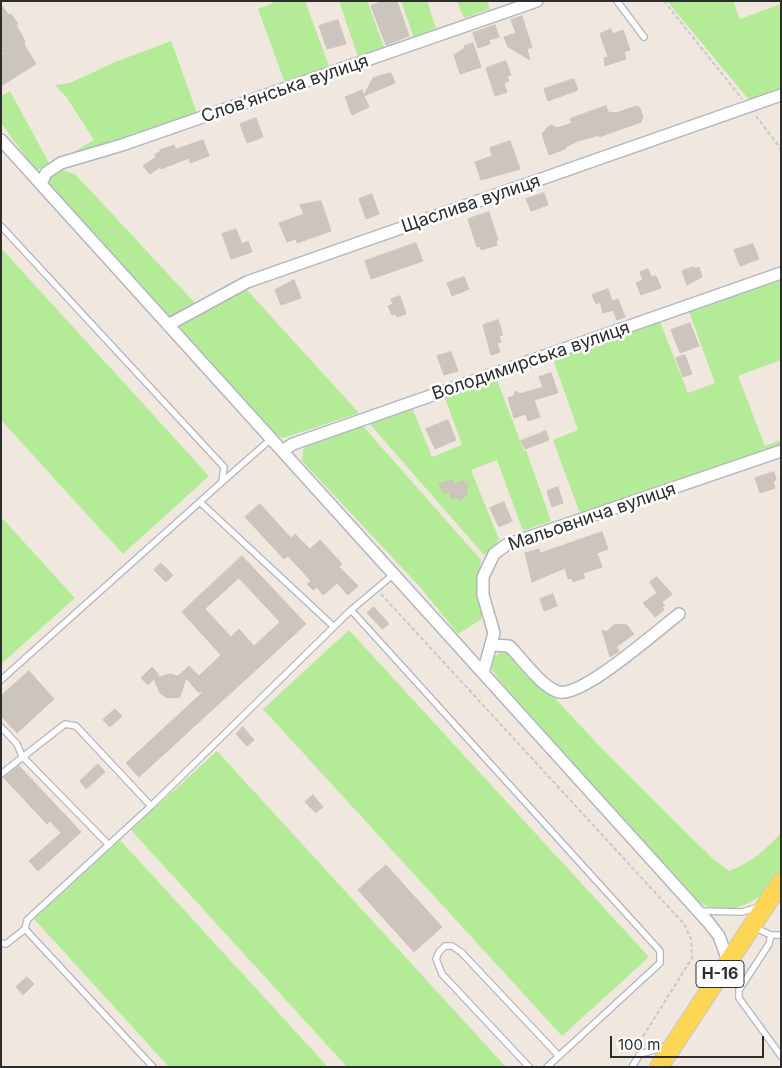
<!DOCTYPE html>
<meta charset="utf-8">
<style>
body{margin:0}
#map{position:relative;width:782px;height:1068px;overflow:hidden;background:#f0e8de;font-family:Inter,sans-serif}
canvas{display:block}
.frame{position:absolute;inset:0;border:2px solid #2d2d2d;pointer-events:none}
.scale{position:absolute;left:610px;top:1036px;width:154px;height:22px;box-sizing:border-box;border:2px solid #2d2d2d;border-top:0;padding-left:6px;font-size:15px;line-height:18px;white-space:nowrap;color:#2d2d2d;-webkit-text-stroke:4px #fff;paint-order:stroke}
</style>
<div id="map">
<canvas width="782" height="1068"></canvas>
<div class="frame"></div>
<div class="scale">100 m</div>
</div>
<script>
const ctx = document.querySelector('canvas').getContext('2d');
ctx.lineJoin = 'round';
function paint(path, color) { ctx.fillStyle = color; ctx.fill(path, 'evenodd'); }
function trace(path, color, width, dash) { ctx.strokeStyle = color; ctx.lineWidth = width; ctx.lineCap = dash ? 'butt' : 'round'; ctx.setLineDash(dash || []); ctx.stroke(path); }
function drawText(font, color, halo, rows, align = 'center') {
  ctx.font = font + ' Inter,sans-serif'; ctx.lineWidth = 5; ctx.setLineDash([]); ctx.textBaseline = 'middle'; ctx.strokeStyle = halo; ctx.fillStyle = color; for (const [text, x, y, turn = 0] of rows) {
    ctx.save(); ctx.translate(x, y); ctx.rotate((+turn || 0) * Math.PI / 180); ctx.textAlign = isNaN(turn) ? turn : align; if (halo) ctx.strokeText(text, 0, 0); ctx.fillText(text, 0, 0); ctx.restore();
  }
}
paint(new Path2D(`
 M 277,1 L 305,1 L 329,66 L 285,83 L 258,9 Z
 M 339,1 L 367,1 L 385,49 L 358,57 Z
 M 401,1 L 427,1 L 436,28 L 414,38 Z
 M 457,1 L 487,1 L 490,9 L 464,18 Z
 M 667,1 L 733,1 L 740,19 L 781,4 L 781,88 L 749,100 Z
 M 171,41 L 197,113 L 60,160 L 94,140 L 67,98 L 55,85 L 70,83 L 115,62 Z
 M 10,91 L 49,163 L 36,171 L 1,123 L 1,96 Z
 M 61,169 L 76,175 L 195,303 L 169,319 L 46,184 L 50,176 Z
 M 1,248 L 209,476 L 123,554 L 1,420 Z
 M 781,276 L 781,360 L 738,376 L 765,446 L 781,440 L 781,446 L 585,514 L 579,511 L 553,440 L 578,430 L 553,359 L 659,319 L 688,393 L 715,383 L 688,309 Z
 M 247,290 L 359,413 L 283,438 L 268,430 L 179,328 L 185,322 L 233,294 Z
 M 497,380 L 524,451 L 526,450 L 551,521 L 523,531 L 497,460 L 471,470 L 499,539 L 494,548 L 484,555 L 368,422 L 412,407 L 432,457 L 462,445 L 445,398 Z
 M 362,425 L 481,560 L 478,601 L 482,607 L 482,619 L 458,634 L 421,588 L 302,461 L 303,450 L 311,443 Z
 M 1,517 L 75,598 L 1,664 Z
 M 349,630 L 649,957 L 562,1036 L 263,709 Z
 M 503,651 L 514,654 L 606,753 L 712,858 L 729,871 C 751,863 765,850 781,833 C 781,844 782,861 780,871 C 771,895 743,910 718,910 C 711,910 701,902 694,899 L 500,681 L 491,669 L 492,658 Z
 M 217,751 L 506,1067 L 347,1067 L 131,830 Z
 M 120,840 L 328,1067 L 169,1067 L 34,919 Z`), '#b4eb96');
const building = new Path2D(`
 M 384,1 L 397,1 L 409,36 L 386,45 L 371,6 Z
 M 1,5 L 9,15 L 11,14 L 18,24 L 16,25 L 25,41 L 24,44 L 36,64 L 1,86 L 1,56 L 4,54 L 1,49 Z
 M 522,16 L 532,47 L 527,49 L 530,60 L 508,47 L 504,37 L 516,33 L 511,20 Z
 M 338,20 L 346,44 L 327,49 L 319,26 Z
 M 495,25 L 499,37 L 489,40 L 490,44 L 478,48 L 473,33 Z
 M 611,29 L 613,34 L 623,30 L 630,50 L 624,52 L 626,59 L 605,66 L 604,58 L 608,57 L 600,34 Z
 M 473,43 L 481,67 L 460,74 L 454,55 L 465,48 L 464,46 Z
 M 506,61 L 511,75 L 507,76 L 509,81 L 504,83 L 507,92 L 495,96 L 486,68 Z
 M 391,73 L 395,83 L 364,96 L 369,107 L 352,115 L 345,97 L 362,90 L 364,95 L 373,78 Z
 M 574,79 L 578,90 L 548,101 L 544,89 Z
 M 606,106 L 608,112 L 616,113 L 636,106 L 640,108 L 643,117 L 641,122 L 599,137 L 599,135 L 578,141 L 567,146 L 565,149 L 549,155 L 542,134 L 548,127 L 551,125 L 557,128 L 572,123 L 570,119 Z
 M 256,118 L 263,137 L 247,143 L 240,124 Z
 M 203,140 L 209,156 L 190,163 L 189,158 L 161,169 L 160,167 L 150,174 L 143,166 L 156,157 L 155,154 L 160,152 L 160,150 L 174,145 L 176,149 Z
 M 510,141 L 520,169 L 481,180 L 475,162 L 492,156 L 490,148 Z
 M 544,193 L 548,205 L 531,211 L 526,199 Z
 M 372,194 L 379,214 L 366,219 L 359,199 Z
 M 321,201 L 331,231 L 297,243 L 296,239 L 287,242 L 279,223 L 304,214 L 300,205 Z
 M 489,212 L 498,240 L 496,241 L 497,245 L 481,250 L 480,246 L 477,247 L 468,219 Z
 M 236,229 L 242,244 L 248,241 L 252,252 L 231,259 L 222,234 Z
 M 416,243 L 423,261 L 371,279 L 365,261 Z
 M 753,244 L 759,259 L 740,266 L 734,250 Z
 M 694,267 L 694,269 L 699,267 L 702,277 L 687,285 L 682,271 Z
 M 648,269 L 651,277 L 656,276 L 661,288 L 641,295 L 636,283 L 643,280 L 640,272 Z
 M 464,277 L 469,289 L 452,296 L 447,283 Z
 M 294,280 L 301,298 L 281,305 L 275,290 Z
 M 608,289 L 612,301 L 618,299 L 625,317 L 617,320 L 613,310 L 603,313 L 600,302 L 596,304 L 592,295 Z
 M 400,296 L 406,314 L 397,317 L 396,314 L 392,315 L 388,306 L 393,304 L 391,299 Z
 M 498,320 L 503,335 L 499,336 L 501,342 L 497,343 L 500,352 L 491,355 L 483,325 Z
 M 690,323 L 699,346 L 680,353 L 671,330 Z
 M 451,352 L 458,371 L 444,375 L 437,356 Z
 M 685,355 L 692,374 L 683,377 L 676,358 Z
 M 551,373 L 558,393 L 534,400 L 540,417 L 528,421 L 526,414 L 514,418 L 508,398 L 514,396 L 515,391 L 520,394 L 543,387 L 539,377 Z
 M 448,420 L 456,440 L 435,449 L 426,429 Z
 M 546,431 L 549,440 L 525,449 L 521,441 Z
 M 774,472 L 776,480 L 773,481 L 775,488 L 760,493 L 755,478 Z
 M 453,480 L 454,484 L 462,481 L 466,482 L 468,486 L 466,490 L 468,494 L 460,500 L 457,498 L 452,499 L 449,492 L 443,493 L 439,484 Z
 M 558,487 L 563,503 L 552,507 L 547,491 Z
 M 504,502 L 512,521 L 499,527 L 490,508 Z
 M 260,504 L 291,538 L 295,534 L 310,549 L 320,540 L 342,564 L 339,567 L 358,586 L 348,595 L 337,583 L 323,595 L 317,587 L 313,590 L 307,584 L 311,581 L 288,556 L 284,559 L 245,517 Z
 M 602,532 L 608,549 L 597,553 L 602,567 L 583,573 L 585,578 L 573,582 L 572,578 L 568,579 L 565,568 L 532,582 L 525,553 L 539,549 L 540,553 Z
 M 242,556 L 306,624 L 139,777 L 126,763 L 204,691 L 198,692 L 186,678 L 180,697 L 167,698 L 160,693 L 154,679 L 148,685 L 141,678 L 152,667 L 159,675 L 156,678 L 170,674 L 178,676 L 189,666 L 199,676 L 221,655 L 182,612 ZM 239,578 L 280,622 L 254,646 L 239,629 L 231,637 L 205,609 Z
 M 161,563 L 173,575 L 166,582 L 154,570 Z
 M 657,577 L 672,594 L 662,602 L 665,605 L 662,607 L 664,610 L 655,617 L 643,603 L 657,593 L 650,582 Z
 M 553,594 L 557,606 L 544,611 L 540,599 Z
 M 374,607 L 389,624 L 382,629 L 367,613 Z
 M 615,624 L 627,625 L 634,634 L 616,647 L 619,651 L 610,657 L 602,630 L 606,632 Z
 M 29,671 L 54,699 L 17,733 L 1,716 L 1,696 Z
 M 115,709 L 122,716 L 110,727 L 103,720 Z
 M 243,727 L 254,740 L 247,746 L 236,734 Z
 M 98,764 L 105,772 L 86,789 L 80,781 Z
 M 19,766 L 81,832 L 38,871 L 29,861 L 61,833 L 50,821 L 47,824 L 4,778 Z
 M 313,795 L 323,807 L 316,813 L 305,802 Z
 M 386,865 L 442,927 L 414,952 L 358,890 Z
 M 27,977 L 34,984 L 23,995 L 16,987 Z`);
paint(building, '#cbc5be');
trace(building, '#ccc4b7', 1);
const service = new Path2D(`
 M 617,1 L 644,37
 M 1,226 L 224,467 L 222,482 L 1,680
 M 222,482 L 271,439
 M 200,502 L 333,626
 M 351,610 L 394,574
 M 1,727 L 17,744 L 22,756 L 109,845
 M 1,774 L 65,724 L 76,726 L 151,806
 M 700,911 L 742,912 L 759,907
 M 753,927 L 771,935 L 781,935
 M 771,935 L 769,944 L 739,990 L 739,998 L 781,1056
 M 1,943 L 6,944 L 25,929
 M 153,1067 L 25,929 L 27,920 L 151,806 L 351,610 L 660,951 L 660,963 L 547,1067
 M 529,1067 L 442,974 L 436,959 L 439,952 L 445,946 L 452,946 L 461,952 L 559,1056
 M 632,1067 L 640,1054 L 669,1046`);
const minor = new Path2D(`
 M 1,140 L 709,923 L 719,936 L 728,961
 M 41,184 L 46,173 L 61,163 L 122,145 L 537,1
 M 168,325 L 247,282 L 781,95
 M 282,451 L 293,444 L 781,273
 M 492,645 L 509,646 C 522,658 542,688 559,692 C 583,697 658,630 679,614
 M 483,673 L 494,633 L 483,595 L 483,577 L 494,554 L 506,545 L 781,451`);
const primary = new Path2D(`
 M 659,1067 L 781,882`);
trace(service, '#b2b5c2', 8);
trace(minor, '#b2b5c2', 14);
trace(primary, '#c8c8c8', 20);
trace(new Path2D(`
 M 664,1 L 742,99
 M 756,116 L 781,149
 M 381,594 L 684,924 L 691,939 L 692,958 L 637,1046`), '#c8c8c8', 2, [4, 2.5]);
trace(service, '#fff', 5.5);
trace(minor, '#fff', 11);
trace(primary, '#fed655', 18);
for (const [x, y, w] of [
 [720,974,48]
]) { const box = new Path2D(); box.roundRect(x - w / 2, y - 13.5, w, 27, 4); ctx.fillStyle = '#fff'; ctx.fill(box); trace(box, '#2d2d2d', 1); }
drawText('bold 16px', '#2d2d2d', null, [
 ["Н-16",720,974]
]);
drawText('18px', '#2d2d2d', '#fff', [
 ["Словʼянська вулиця",285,89,-19],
 ["Щаслива вулиця",471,204,-19],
 ["Володимирська вулиця",531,361,-19],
 ["Мальовнича вулиця",592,517,-19]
]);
</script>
